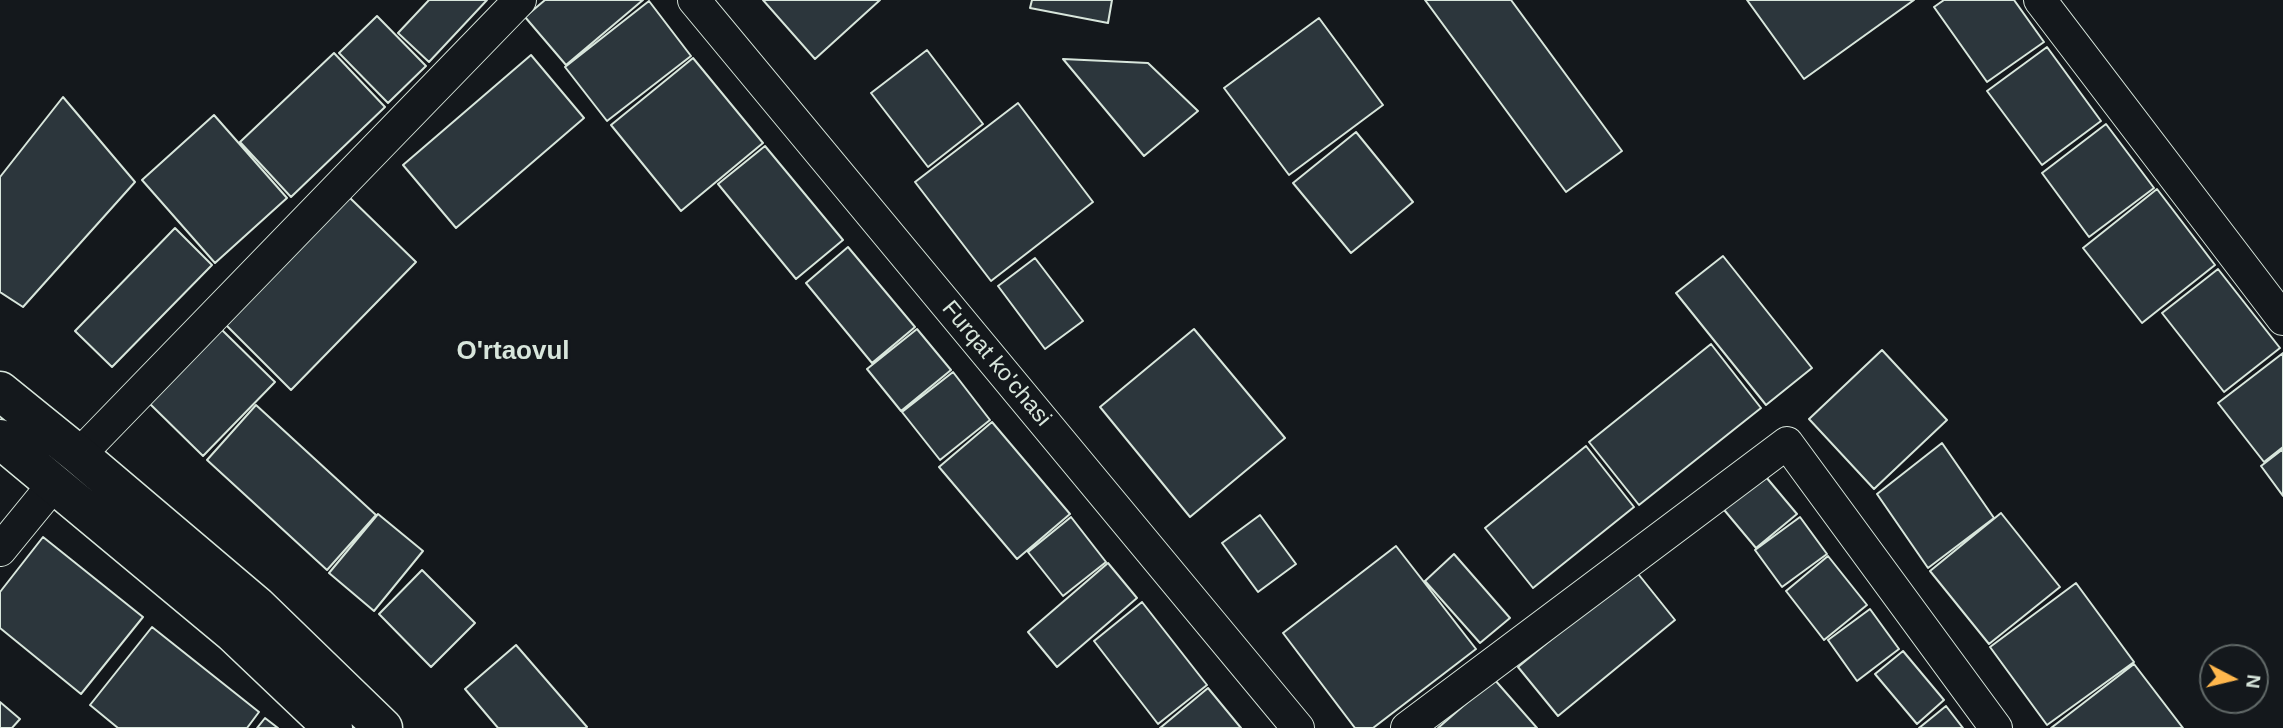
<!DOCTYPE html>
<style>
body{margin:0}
#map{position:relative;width:2283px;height:728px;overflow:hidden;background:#14181c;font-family:Helvetica,sans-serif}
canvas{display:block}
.north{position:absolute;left:2199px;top:644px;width:70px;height:70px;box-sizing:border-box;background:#14181c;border:2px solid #626a69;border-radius:50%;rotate:97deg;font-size:19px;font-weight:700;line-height:28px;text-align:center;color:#d8e6dc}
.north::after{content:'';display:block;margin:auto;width:24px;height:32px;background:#ffb74d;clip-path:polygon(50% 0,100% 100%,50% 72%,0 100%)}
</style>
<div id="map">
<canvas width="2283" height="728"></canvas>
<div class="north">N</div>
</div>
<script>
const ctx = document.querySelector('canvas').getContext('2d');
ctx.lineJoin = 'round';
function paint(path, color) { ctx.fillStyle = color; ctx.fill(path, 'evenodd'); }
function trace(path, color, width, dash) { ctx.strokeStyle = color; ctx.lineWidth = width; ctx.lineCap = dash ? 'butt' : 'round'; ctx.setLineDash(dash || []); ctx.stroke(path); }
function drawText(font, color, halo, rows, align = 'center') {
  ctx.font = font + ' Helvetica,sans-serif'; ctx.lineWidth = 5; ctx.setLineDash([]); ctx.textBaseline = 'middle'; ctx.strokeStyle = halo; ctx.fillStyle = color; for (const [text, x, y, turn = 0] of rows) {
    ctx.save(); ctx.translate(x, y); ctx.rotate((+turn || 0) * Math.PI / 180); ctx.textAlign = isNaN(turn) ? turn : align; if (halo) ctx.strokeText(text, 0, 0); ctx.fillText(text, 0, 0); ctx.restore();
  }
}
const building = new Path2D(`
 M 429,0 L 487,0 L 429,62 L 398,33 Z
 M 545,0 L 643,0 L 566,65 L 525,17 Z
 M 763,0 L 880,0 L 815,59 Z
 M 1032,0 L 1112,0 L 1108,23 L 1030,8 Z
 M 1425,0 L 1511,0 L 1622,151 L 1566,192 Z
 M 1747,0 L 1914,0 L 1804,79 Z
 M 1944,0 L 2014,0 L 2044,42 L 1987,82 L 1934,7 Z
 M 649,1 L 691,56 L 607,121 L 565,67 Z
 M 377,16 L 426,66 L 388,103 L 339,53 Z
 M 1319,18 L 1383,105 L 1289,175 L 1224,88 Z
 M 2047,47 L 2101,121 L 2042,165 L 1987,91 Z
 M 927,50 L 983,124 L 928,167 L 871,93 Z
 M 334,53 L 385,107 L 291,197 L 240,142 Z
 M 531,55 L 584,118 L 456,228 L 403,165 Z
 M 693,58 L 763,143 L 681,211 L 611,125 Z
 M 1063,59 L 1148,63 L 1198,111 L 1144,156 Z
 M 63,97 L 135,182 L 23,307 L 0,292 L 0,177 Z
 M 1018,103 L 1093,202 L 991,281 L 915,182 Z
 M 214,115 L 287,198 L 215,263 L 142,180 Z
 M 2106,124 L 2154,188 L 2089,237 L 2042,173 Z
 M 1356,132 L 1413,202 L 1351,253 L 1293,183 Z
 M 765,146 L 843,240 L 796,279 L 718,184 Z
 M 2157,189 L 2215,265 L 2142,323 L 2083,248 Z
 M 349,197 L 416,262 L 291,390 L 225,324 Z
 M 175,228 L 212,265 L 112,367 L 75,331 Z
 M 848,247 L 915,327 L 872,363 L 806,283 Z
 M 1723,256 L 1812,368 L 1766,405 L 1676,293 Z
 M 1035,258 L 1083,321 L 1045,349 L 998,286 Z
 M 2218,269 L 2280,348 L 2224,392 L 2162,313 Z
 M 221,329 L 275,382 L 203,456 L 149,403 Z
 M 917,329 L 951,370 L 901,411 L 867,369 Z
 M 1194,329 L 1285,438 L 1190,517 L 1100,407 Z
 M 1711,344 L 1761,408 L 1639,505 L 1589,442 Z
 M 1882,350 L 1947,420 L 1874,489 L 1809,419 Z
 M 2283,353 L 2283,447 L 2264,462 L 2218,403 Z
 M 953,372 L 990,420 L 940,460 L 902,412 Z
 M 256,405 L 376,515 L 327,570 L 207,460 Z
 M 992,422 L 1070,514 L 1017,559 L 939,467 Z
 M 1942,443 L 1994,518 L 1928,568 L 1877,494 Z
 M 1586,446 L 1634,507 L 1533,588 L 1485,528 Z
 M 2283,449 L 2283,496 L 2261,466 Z
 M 1761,471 L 1797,514 L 1756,548 L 1720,505 Z
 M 2001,513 L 2060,587 L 1989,644 L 1930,571 Z
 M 378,514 L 423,551 L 374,611 L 329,573 Z
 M 1260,515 L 1296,564 L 1258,592 L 1222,543 Z
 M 1071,517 L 1106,562 L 1063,596 L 1028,552 Z
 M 1800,517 L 1827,554 L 1782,587 L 1755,550 Z
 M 43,537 L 143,617 L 81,694 L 0,628 L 0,592 Z
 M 1396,546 L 1476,649 L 1373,728 L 1355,728 L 1283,633 Z
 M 1454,554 L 1510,618 L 1480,643 L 1425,581 Z
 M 1828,556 L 1867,605 L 1824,640 L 1786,591 Z
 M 1108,563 L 1137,598 L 1057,667 L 1028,632 Z
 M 422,570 L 475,623 L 431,667 L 379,614 Z
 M 1635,570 L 1675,620 L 1558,716 L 1518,667 Z
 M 2076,583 L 2134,662 L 2047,725 L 1990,647 Z
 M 1142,602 L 1207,685 L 1158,724 L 1094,641 Z
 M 1870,609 L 1899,649 L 1857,681 L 1828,640 Z
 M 152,627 L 259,712 L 247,728 L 118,728 L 90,705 Z
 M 516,645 L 587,727 L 585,728 L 498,728 L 465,689 Z
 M 1903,651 L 1944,700 L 1917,724 L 1875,674 Z
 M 2134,664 L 2183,728 L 2051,728 Z
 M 1494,679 L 1537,728 L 1438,728 Z
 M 1208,688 L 1241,728 L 1160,728 Z
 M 0,702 L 20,719 L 12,728 L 0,728 Z
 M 1946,706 L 1963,728 L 1919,728 Z
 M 265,718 L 278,728 L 257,728 Z`);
paint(building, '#2c363c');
trace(building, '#d8e6dc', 2);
const minor = new Path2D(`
 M 694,0 L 1298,728
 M 2040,0 L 2283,319
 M 79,455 L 520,0
 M 0,550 L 54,484
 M 1407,728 L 1787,443 L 1996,728`);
const primary = new Path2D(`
 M 0,391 L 79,455 L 257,606 L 383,728
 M 0,439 L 233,633 L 333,728`);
trace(minor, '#d8e6dc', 34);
trace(primary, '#d8e6dc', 41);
trace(minor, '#14181c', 32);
trace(primary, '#14181c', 38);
drawText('23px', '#d8e6dc', '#14181c', [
 ["Furqat ko'chasi",996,364,50]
]);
drawText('bold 26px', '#d8e6dc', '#14181c', [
 ["O'rtaovul",513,352]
]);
</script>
